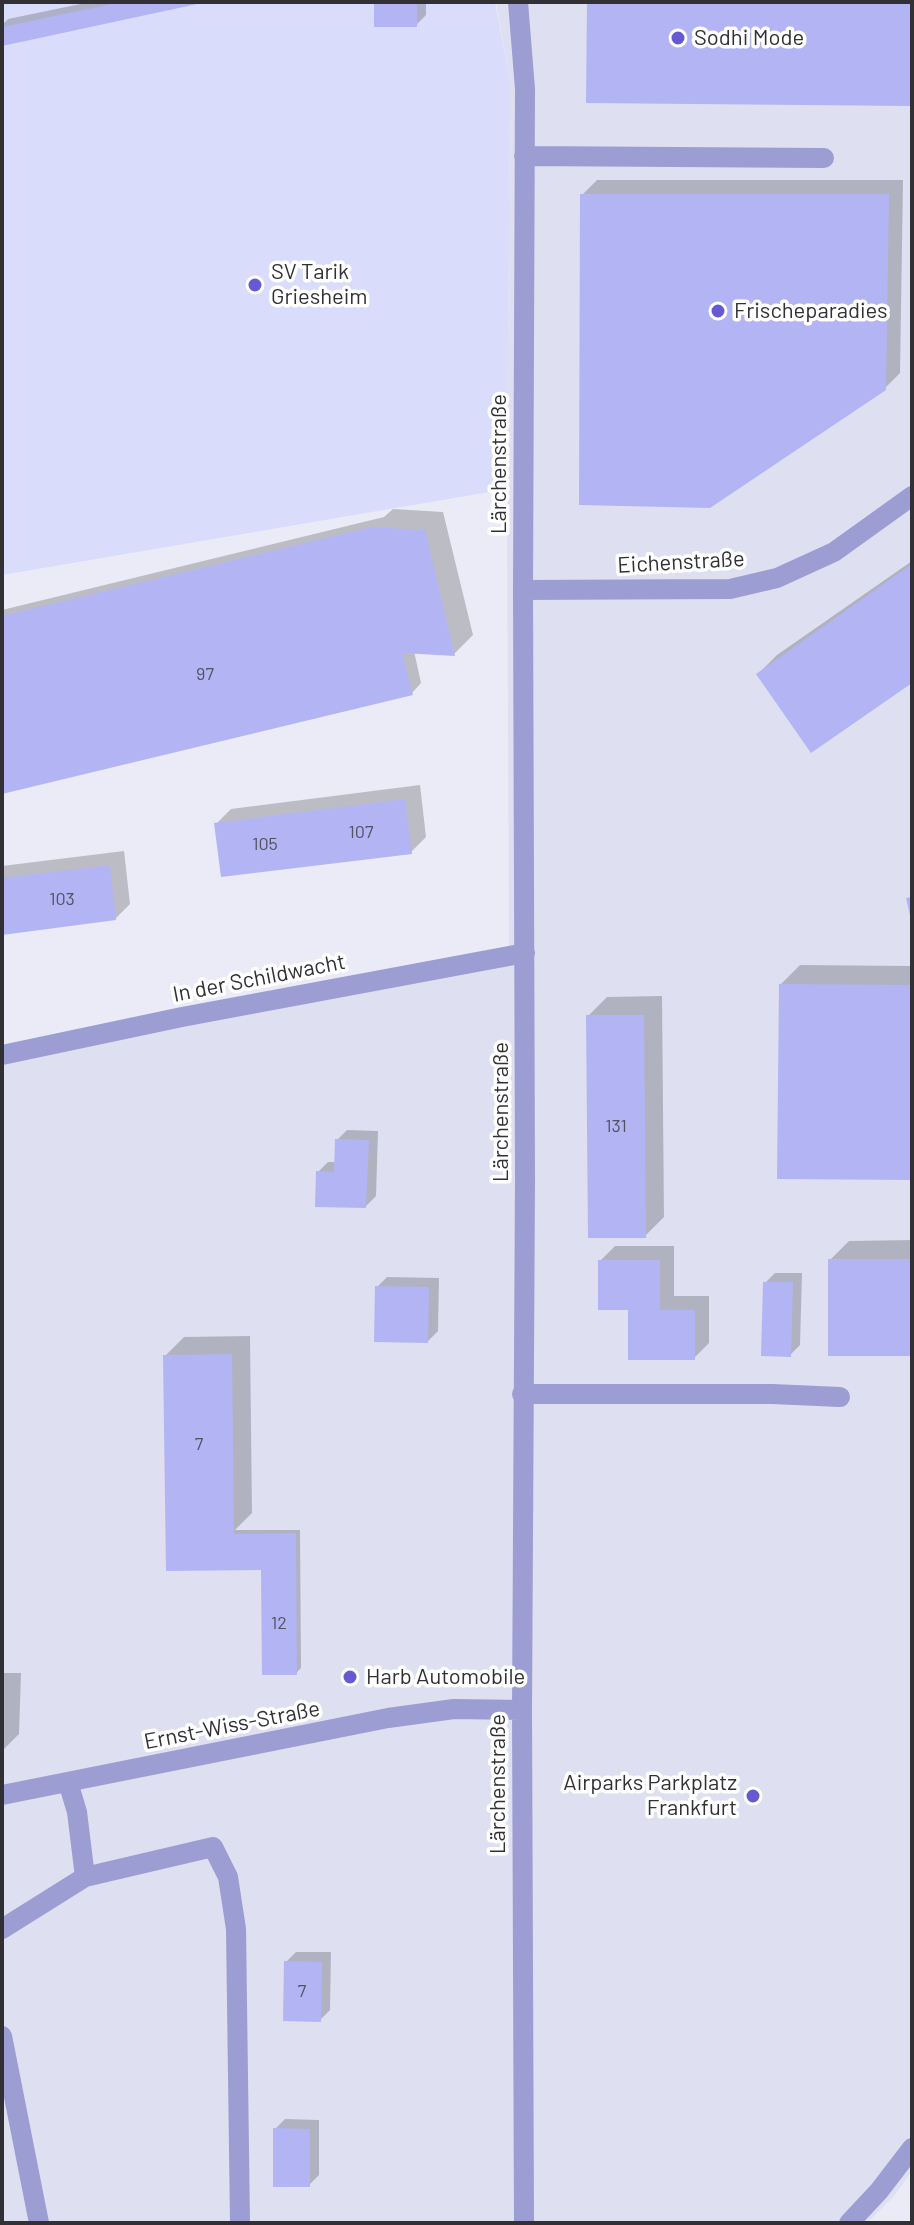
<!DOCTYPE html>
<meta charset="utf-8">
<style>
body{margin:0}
#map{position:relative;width:914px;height:2225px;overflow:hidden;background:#eaebf6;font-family:Barlow,sans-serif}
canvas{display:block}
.frame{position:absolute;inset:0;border:4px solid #313135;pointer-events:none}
</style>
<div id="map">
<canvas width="914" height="2225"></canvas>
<div class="frame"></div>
</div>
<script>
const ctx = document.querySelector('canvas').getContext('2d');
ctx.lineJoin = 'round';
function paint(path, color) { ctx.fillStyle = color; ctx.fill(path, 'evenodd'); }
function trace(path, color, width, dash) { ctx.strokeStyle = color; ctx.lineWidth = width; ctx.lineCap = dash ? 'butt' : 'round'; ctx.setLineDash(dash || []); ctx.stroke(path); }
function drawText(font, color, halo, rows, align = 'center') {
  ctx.font = font + ' Barlow,sans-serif'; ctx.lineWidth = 7; ctx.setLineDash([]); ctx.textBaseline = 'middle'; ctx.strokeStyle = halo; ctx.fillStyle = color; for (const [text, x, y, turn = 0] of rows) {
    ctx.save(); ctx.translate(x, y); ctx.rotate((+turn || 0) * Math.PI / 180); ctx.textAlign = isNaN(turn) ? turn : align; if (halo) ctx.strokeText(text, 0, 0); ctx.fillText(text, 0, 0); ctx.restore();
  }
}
paint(new Path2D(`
 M 496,2 L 912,2 L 912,2171 L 894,2196 L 867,2223 L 2,2223 L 2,1062 L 509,946 L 507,489 L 510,81 Z`), '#dedff1');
paint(new Path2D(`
 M 2,2 L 495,2 L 510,81 L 507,489 L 2,575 Z`), '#dadcfb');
paint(new Path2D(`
 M 90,2 L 199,2 L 2,44 L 2,25 L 8,19 Z
 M 376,2 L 426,2 L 426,15 L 416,25 Z
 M 597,180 L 903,180 L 900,373 L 885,388 L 582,195 Z
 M 393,509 L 443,512 L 473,635 L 454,654 L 414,651 L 421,683 L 412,693 L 2,792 L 2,610 L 384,517 Z
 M 912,561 L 912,680 L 758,674 L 777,655 Z
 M 420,785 L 426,837 L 411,852 L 216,824 L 231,809 Z
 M 124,851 L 130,904 L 115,919 L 2,933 L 2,866 Z
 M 800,965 L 912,966 L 912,1178 L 781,984 Z
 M 662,996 L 664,1217 L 645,1236 L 588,1016 L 607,997 Z
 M 347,1130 L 378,1131 L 376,1196 L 366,1206 L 318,1172 L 328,1162 L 336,1162 L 337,1140 Z
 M 912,1240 L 912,1354 L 830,1260 L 849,1241 Z
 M 615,1246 L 674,1246 L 674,1296 L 709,1296 L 709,1343 L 694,1358 L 630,1308 L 600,1261 Z
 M 775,1273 L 802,1273 L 800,1345 L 790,1355 L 765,1283 Z
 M 387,1277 L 439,1278 L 438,1331 L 428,1341 L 377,1287 Z
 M 250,1336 L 252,1513 L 235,1530 L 300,1530 L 301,1668 L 296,1673 L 263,1568 L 168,1569 L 165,1356 L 184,1337 Z
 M 2,1673 L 21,1673 L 19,1734 L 2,1751 Z
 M 296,1952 L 331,1952 L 330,2010 L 320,2020 L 286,1962 Z
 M 285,2119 L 319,2120 L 319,2175 L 309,2185 L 275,2129 Z`), '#0003');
paint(new Path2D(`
 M 121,2 L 202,3 L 2,46 L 2,27 Z
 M 374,2 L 417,2 L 417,27 L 374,27 Z
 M 587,2 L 912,2 L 912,106 L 586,103 Z
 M 580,194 L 889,194 L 886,390 L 710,508 L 579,505 Z
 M 372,527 L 425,530 L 455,656 L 402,653 L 413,695 L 2,794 L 2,616 Z
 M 912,564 L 912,683 L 811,753 L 756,674 Z
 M 405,799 L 412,854 L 221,877 L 214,823 Z
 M 110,865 L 116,920 L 2,935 L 2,878 Z
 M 912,897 L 912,920 L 911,920 L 906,898 Z
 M 779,984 L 912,985 L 912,1180 L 777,1179 Z
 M 586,1015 L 644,1015 L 646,1238 L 588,1238 Z
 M 335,1139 L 369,1140 L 366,1208 L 315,1207 L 316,1171 L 334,1172 Z
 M 828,1259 L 912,1259 L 912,1356 L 828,1356 Z
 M 598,1260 L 660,1260 L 660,1310 L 695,1310 L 695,1360 L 628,1360 L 628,1310 L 598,1310 Z
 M 763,1282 L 793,1282 L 791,1357 L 761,1356 Z
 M 375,1286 L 429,1287 L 428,1343 L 374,1342 Z
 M 232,1354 L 234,1534 L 296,1533 L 297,1675 L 262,1675 L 261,1570 L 166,1571 L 163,1355 Z
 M 284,1961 L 322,1962 L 321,2022 L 283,2021 Z
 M 273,2128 L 310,2129 L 310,2187 L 273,2187 Z`), '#b3b4f3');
trace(new Path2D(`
 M 518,2 L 525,89 L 523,590 L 525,1178 L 522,1710 L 524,2223
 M 524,156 L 824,158
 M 523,590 L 730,589 L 777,578 L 834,552 L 912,496
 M 2,1055 L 182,1017 L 525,953
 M 522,1394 L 772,1394 L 840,1397
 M 68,1782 L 77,1812 L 85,1877
 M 2,1795 L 388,1718 L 454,1709 L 522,1710
 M 2,1929 L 85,1877 L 213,1847 L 228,1877 L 236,1929 L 240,2223
 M 2,2036 L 39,2223
 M 849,2223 L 879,2191 L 912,2148`), '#9c9dd2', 20);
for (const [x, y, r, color] of [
 [678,38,8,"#6659d2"],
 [255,285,8,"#6659d2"],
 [718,311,8,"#6659d2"],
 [350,1677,8,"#6659d2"],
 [753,1796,8,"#6659d2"]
]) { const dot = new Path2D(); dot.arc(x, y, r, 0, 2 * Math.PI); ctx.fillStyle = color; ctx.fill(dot); trace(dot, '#fff', 3); }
drawText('18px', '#525264', null, [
 ["97",205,674],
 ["107",361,832],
 ["105",265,844],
 ["103",62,899],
 ["131",616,1126],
 ["7",199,1444],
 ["12",279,1623],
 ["7",302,1991]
]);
drawText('22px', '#313135', '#fff', [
 ["Sodhi Mode",694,38],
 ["SV Tarik",271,272],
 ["Griesheim",271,297],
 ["Frischeparadies",734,311],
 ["Harb Automobile",366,1677],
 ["Airparks Parkplatz",737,1783,"right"],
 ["Frankfurt",737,1808,"right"]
], 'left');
drawText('22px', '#313135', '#fff', [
 ["Lärchenstraße",499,464,-90],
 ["Eichenstraße",681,562,-3],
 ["In der Schildwacht",259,978,-11],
 ["Lärchenstraße",501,1112,-90],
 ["Ernst-Wiss-Straße",232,1725,-11],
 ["Lärchenstraße",498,1784,-90]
]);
</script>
